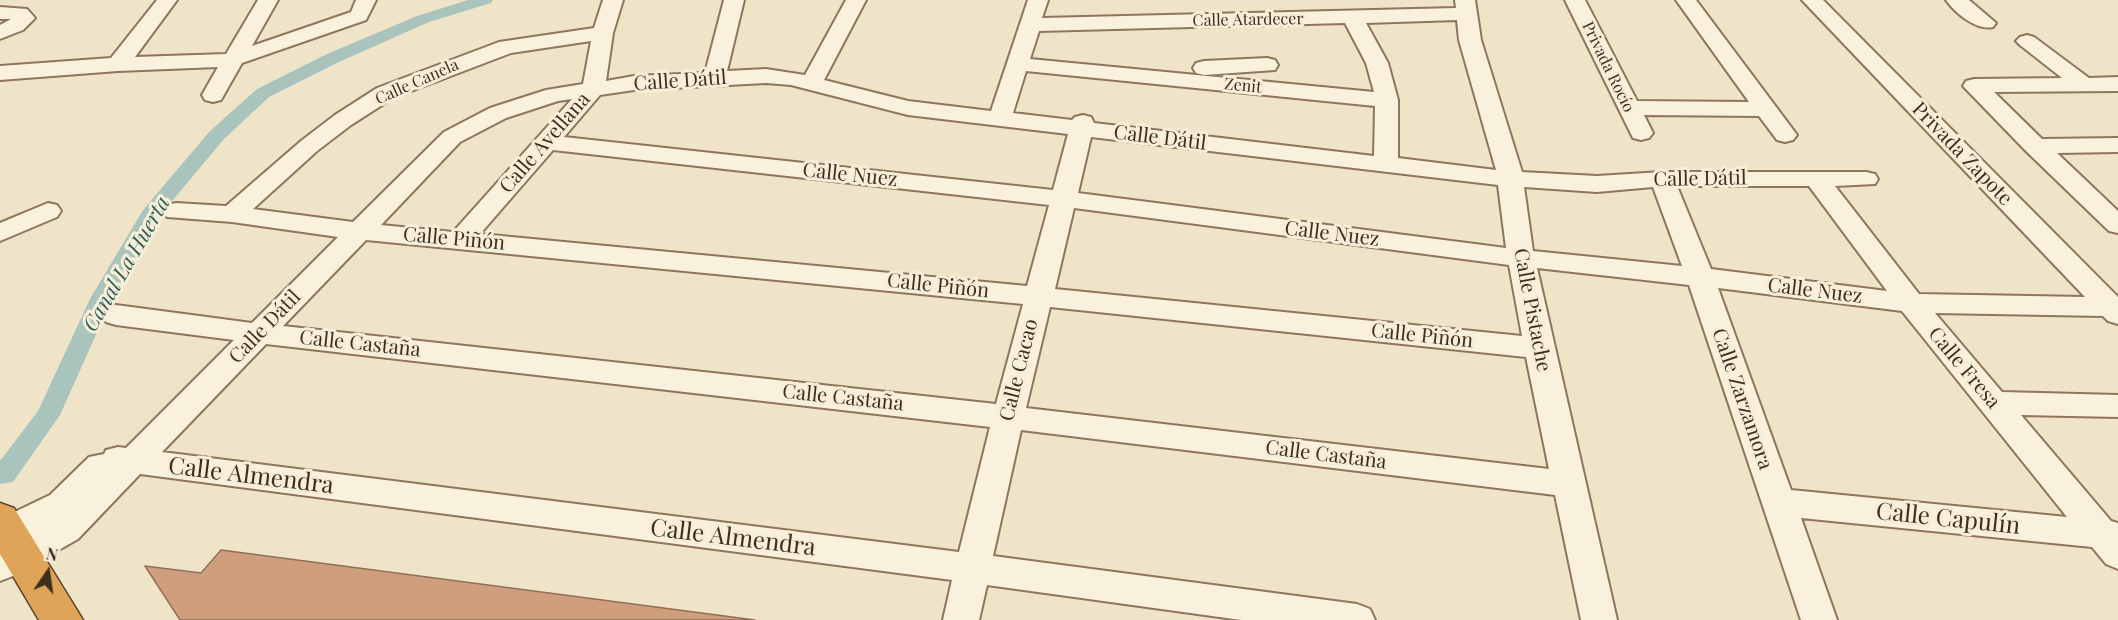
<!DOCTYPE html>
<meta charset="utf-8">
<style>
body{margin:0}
#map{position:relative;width:2118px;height:620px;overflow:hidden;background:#f0e4c8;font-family:"Playfair Display",serif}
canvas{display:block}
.north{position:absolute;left:18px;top:542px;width:60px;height:60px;-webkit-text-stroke:4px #f7eed8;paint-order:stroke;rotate:13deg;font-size:16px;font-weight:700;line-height:24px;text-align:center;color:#3d2e20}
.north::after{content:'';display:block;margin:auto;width:21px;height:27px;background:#3d2e20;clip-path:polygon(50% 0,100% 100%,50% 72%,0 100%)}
</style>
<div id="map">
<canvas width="2118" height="620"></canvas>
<div class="north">N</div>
</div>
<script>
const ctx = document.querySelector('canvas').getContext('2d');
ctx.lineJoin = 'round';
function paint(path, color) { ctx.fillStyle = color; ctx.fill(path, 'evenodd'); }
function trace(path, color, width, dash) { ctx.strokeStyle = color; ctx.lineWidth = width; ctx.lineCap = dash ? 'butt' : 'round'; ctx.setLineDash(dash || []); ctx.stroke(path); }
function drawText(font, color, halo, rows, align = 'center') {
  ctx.font = font + ' "Playfair Display",serif'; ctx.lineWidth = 6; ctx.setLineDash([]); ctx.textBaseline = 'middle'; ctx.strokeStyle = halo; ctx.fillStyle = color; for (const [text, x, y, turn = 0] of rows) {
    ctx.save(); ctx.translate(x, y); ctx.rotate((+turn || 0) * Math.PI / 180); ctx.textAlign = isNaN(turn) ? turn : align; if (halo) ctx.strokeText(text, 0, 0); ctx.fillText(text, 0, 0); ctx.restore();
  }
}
paint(new Path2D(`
 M 468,0 L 493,0 L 491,3 L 429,22 L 339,62 L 269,97 L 224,139 L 162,213 L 112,299 L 60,415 L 13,482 L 0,484 L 0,461 L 38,411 L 90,299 L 143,210 L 210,131 L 257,89 L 327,54 L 417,16 Z`), '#a9c4bc');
const building = new Path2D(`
 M 221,550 L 755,620 L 180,620 L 145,566 L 201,573 Z`);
paint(building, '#cf9f7d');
trace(building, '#916f58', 1.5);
const minor = new Path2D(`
 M 157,0 L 177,0 L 135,57 L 226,54 L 258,0 L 278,0 L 252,46 L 351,12 L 356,0 L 376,0 L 366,20 L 242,63 L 221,100 L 213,102 L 205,100 L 202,95 L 218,67 L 118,71 L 0,80 L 0,66 L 111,58 Z
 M 603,0 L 623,0 L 613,33 L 606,81 L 634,76 L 705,73 L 724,0 L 744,0 L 727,71 L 766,69 L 805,75 L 846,0 L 866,0 L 824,80 L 908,101 L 991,111 L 1028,0 L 1048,0 L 1042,18 L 1456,8 L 1455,0 L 1475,0 L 1481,40 L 1522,172 L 1597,176 L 1662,172 L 1866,172 L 1875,174 L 1878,179 L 1875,184 L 1835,186 L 1919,294 L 2085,297 L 1802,0 L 1823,0 L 2118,297 L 2118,324 L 2108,321 L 2103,316 L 1935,313 L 2002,392 L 2118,395 L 2118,417 L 2021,415 L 2111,521 L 2118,523 L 2118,569 L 2106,564 L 2092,547 L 1801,518 L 1837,620 L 1801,620 L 1689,285 L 1537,268 L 1617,620 L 1581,620 L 1555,495 L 1021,430 L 993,556 L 1357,604 L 1370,609 L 1375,620 L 1241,620 L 987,585 L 979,620 L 943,620 L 952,580 L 140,474 L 78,539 L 13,576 L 0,581 L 0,519 L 50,495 L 89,457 L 104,454 L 106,450 L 118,447 L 126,448 L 234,340 L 116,325 L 106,322 L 102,315 L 106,308 L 116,305 L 252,323 L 338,237 L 232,222 L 167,217 L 163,211 L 167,205 L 176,203 L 226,206 L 301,141 L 335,115 L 377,88 L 499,42 L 594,28 ZM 1457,20 L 1459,40 L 1496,170 L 1398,158 L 1398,100 L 1388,63 L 1366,23 ZM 1345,23 L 1366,63 L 1374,92 L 1030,59 L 1039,31 ZM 591,41 L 583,84 L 546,90 L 490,108 L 444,132 L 353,222 L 253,209 L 317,151 L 351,125 L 393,98 L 511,53 ZM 1026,71 L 1375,106 L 1374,156 L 1094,123 L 1091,117 L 1083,115 L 1075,117 L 1072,120 L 1013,113 ZM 766,83 L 791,85 L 908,115 L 1068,134 L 1053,190 L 564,137 L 600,95 L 634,90 ZM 572,99 L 453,232 L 381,225 L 460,142 L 506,118 L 558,101 ZM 1091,137 L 1498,185 L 1506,248 L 1078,193 ZM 553,150 L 1049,205 L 1027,286 L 480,234 ZM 1677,186 L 1809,186 L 1887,291 L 1711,269 ZM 1524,187 L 1597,192 L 1653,187 L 1682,266 L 1533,251 ZM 1074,208 L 1509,265 L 1522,336 L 1055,289 ZM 366,240 L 1023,304 L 996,404 L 283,326 ZM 1718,288 L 1902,311 L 2067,517 L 1791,490 ZM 1050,307 L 1526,357 L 1549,469 L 1026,408 ZM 266,344 L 990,427 L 959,552 L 162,452 Z
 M 1565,0 L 1585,0 L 1637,101 L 1749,102 L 1676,0 L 1696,0 L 1797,135 L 1793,140 L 1785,142 L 1777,140 L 1759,116 L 1644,115 L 1653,133 L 1649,138 L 1641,140 L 1633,138 Z
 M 1946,0 L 1969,0 L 1996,23 L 1993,27 C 1977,31 1955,13 1946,0 Z
 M 0,7 L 27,9 L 35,18 L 23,30 L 0,39 L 0,25 L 11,19 L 0,19 Z
 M 2027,35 L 2034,37 L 2089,78 L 2118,77 L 2118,91 L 1994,92 L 2042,139 L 2118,138 L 2118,152 L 2057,153 L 2118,211 L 2118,233 L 2109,231 L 2026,151 L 1963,86 L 1966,81 L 1974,79 L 2062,78 L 2020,45 L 2016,41 L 2020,37 Z
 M 1267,58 L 1275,60 L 1278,65 L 1275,70 L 1204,75 L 1196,73 L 1193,68 L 1196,63 L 1204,61 Z
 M 48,203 L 57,205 L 61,211 L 57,217 L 0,241 L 0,223 Z`);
const highway = new Path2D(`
 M 0,503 L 14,508 L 83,620 L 39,620 L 0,554 Z`);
trace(minor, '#8d765c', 4);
trace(highway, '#5b4430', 3);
paint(minor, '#faf1dc');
paint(highway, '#e0a458');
drawText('16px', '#3d2e20', '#f7eed8', [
 ["Calle Atardecer",1248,20,-1],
 ["Privada Rocío",1608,67,64],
 ["Calle Canela",417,82,-24],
 ["Zenit",1243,86,6]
]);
drawText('20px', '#3d2e20', '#f7eed8', [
 ["Calle Dátil",680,81,-4],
 ["Calle Dátil",1160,138,7],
 ["Calle Avellana",545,143,-49],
 ["Privada Zapote",1962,154,46],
 ["Calle Nuez",850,175,6],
 ["Calle Dátil",1700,179,-1],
 ["Calle Nuez",1332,234,7],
 ["Calle Piñón",454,239,5],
 ["Calle Piñón",938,286,6],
 ["Calle Nuez",1815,291,7],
 ["Calle Pistache",1532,310,79],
 ["Calle Dátil",265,327,-46],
 ["Calle Piñón",1422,336,6],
 ["Calle Castaña",360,344,6],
 ["Calle Fresa",1964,368,50],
 ["Calle Cacao",1019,370,-76],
 ["Calle Castaña",843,398,6],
 ["Calle Zarzamora",1742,399,71],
 ["Calle Castaña",1326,455,7]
]);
drawText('italic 21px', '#2f5d5a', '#f7eed8', [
 ["Canal La Huerta",127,264,-60]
]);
drawText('24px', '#3d2e20', '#f7eed8', [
 ["Calle Almendra",251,476,7],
 ["Calle Capulín",1948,519,6],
 ["Calle Almendra",733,538,7]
]);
</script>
